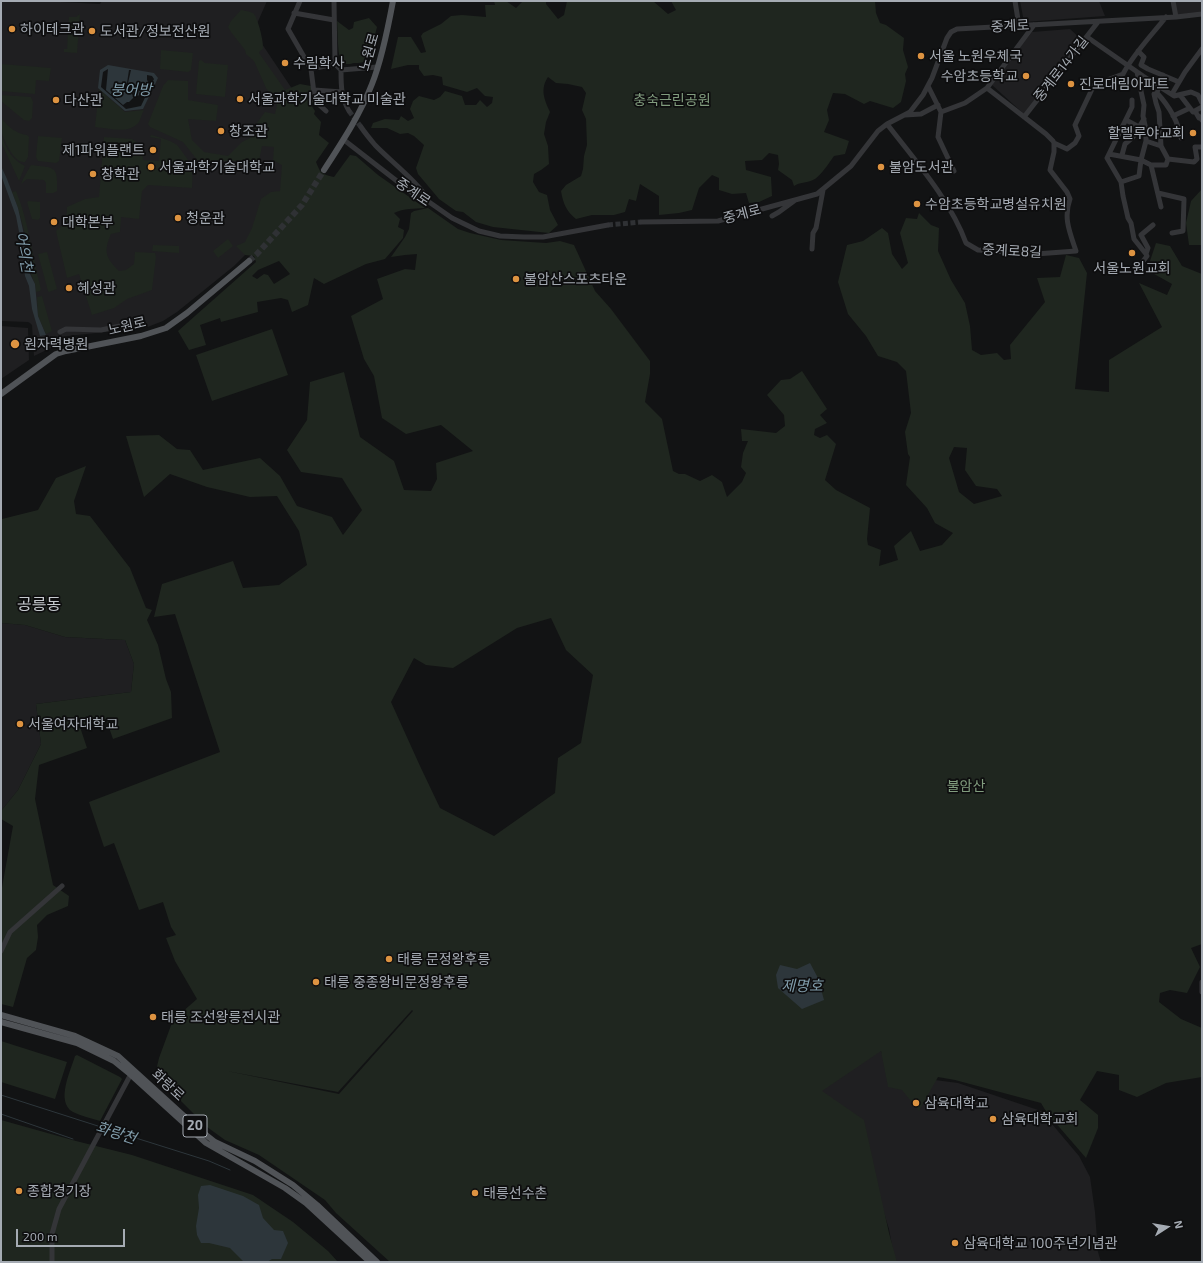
<!DOCTYPE html>
<meta charset="utf-8">
<style>
body{margin:0}
#map{position:relative;width:1203px;height:1263px;overflow:hidden;background:#121314;font-family:"Exo 2",sans-serif}
canvas{display:block}
.frame{position:absolute;inset:0;border:2px solid #a5abb3;pointer-events:none}
.north{position:absolute;left:1147px;top:1207px;width:40px;height:40px;-webkit-text-stroke:3px #0e0e0f;paint-order:stroke;rotate:78deg;font-size:11px;font-weight:700;line-height:16px;text-align:center;color:#a5abb3}
.north::after{content:'';display:block;margin:auto;width:14px;height:18px;background:#a5abb3;clip-path:polygon(50% 0,100% 100%,50% 72%,0 100%)}
.scale{position:absolute;left:16px;top:1229px;width:109px;height:18px;box-sizing:border-box;border:2px solid #a5abb3;border-top:0;padding-left:5px;font-size:12px;line-height:14px;white-space:nowrap;color:#a5abb3;-webkit-text-stroke:3px #0e0e0f;paint-order:stroke}
</style>
<div id="map">
<canvas width="1203" height="1263"></canvas>
<div class="frame"></div>
<div class="north">N</div>
<div class="scale">200 m</div>
</div>
<script>
const ctx = document.querySelector('canvas').getContext('2d');
ctx.lineJoin = 'round';
function paint(path, color) { ctx.fillStyle = color; ctx.fill(path, 'evenodd'); }
function trace(path, color, width, dash) { ctx.strokeStyle = color; ctx.lineWidth = width; ctx.lineCap = dash ? 'butt' : 'round'; ctx.setLineDash(dash || []); ctx.stroke(path); }
function drawText(font, color, halo, rows, align = 'center') {
  ctx.font = font + ' "Exo 2","Noto Sans KR",sans-serif'; ctx.lineWidth = 3.5; ctx.setLineDash([]); ctx.textBaseline = 'middle'; ctx.strokeStyle = halo; ctx.fillStyle = color; for (const [text, x, y, turn = 0] of rows) {
    ctx.save(); ctx.translate(x, y); ctx.rotate((+turn || 0) * Math.PI / 180); ctx.textAlign = isNaN(turn) ? turn : align; if (halo) ctx.strokeText(text, 0, 0); ctx.fillText(text, 0, 0); ctx.restore();
  }
}
paint(new Path2D(`
 M 1,1 L 41,1 L 100,4 L 102,1 L 267,1 L 256,26 L 262,44 L 305,108 L 308,132 L 259,241 L 234,266 L 177,312 L 163,321 L 145,328 L 67,336 L 61,338 L 55,346 L 34,356 L 32,325 L 30,323 L 28,322 L 1,321 Z
 M 1020,1 L 1099,1 L 1105,16 L 1024,22 Z
 M 1175,1 L 1202,1 L 1202,13 L 1177,16 Z
 M 1070,29 L 1083,41 L 1024,114 L 992,85 L 1004,68 L 1032,32 Z
 M 1,326 L 28,328 L 29,360 L 1,379 Z
 M 1,623 L 25,625 L 65,637 L 125,640 L 134,664 L 131,692 L 36,704 L 41,744 L 18,790 L 1,811 Z
 M 818,954 L 896,1075 L 958,1083 L 1041,1111 L 1079,1156 L 1090,1177 L 1095,1212 L 1098,1252 L 1101,1262 L 895,1262 L 889,1229 L 870,1169 L 754,1035 L 769,962 Z`), '#1f1f21');
paint(new Path2D(`
 M 494,1 L 506,1 L 516,8 L 523,1 L 546,1 L 546,4 L 558,19 L 564,15 L 567,1 L 653,1 L 668,14 L 676,10 L 671,1 L 875,1 L 876,13 L 880,23 L 886,25 L 904,38 L 903,50 L 908,67 L 905,74 L 906,81 L 901,102 L 893,108 L 870,101 L 864,104 L 845,94 L 833,93 L 827,110 L 829,120 L 824,132 L 849,141 L 845,154 L 834,156 C 829,163 820,177 813,180 C 806,183 800,182 794,186 L 792,180 L 778,170 L 779,164 L 778,155 L 769,153 L 762,160 L 745,161 L 746,170 L 771,177 L 772,196 L 759,202 L 749,203 L 746,193 L 732,194 L 719,190 L 719,178 L 712,175 L 699,188 L 692,210 L 679,213 L 659,215 L 659,196 L 640,184 L 636,201 L 629,199 L 625,212 L 614,215 L 592,215 L 576,219 C 566,211 563,203 561,191 L 566,185 L 581,176 L 583,169 L 584,156 L 587,145 L 586,119 L 582,110 L 586,93 L 582,87 L 568,84 L 556,83 L 548,77 C 540,89 544,99 550,112 L 546,122 L 544,134 L 548,146 L 549,164 L 541,170 L 534,174 L 533,182 L 539,192 L 547,195 L 550,210 L 558,225 L 549,233 L 493,227 L 476,222 L 463,212 L 456,211 L 439,199 L 418,174 L 416,168 L 424,145 L 414,136 L 408,133 L 400,134 L 387,128 L 371,128 L 373,123 L 385,119 L 399,120 L 401,116 L 408,121 L 414,118 L 410,109 L 413,101 L 419,96 L 434,100 L 440,97 L 445,91 L 462,96 L 465,105 L 476,105 L 480,100 L 487,107 L 492,103 L 493,97 L 485,96 L 477,88 L 467,92 L 443,85 L 442,77 L 433,75 L 424,76 L 419,69 L 419,65 L 408,65 L 391,69 L 398,37 L 411,37 L 421,53 L 426,52 L 421,36 L 423,33 L 441,24 L 451,16 L 462,15 L 486,17 L 485,5 L 495,5 Z
 M 241,10 C 245,11 250,11 254,14 C 258,19 264,42 263,49 L 260,51 L 259,53 L 285,90 L 300,84 L 311,86 L 313,103 L 311,105 L 315,111 L 314,114 L 321,122 L 319,135 L 329,143 L 316,162 C 321,174 321,174 334,177 L 350,155 L 356,156 L 378,175 L 425,208 C 414,209 404,208 394,213 L 400,219 L 398,227 L 404,230 L 403,238 L 385,259 L 366,264 L 324,284 L 314,278 L 308,305 L 292,312 L 288,300 L 281,298 L 257,302 L 258,312 L 221,322 L 220,318 L 200,325 L 206,345 L 189,350 L 178,331 L 256,262 L 254,256 L 245,255 L 236,246 L 245,242 L 252,228 L 261,199 L 271,192 L 280,191 L 282,165 L 273,160 L 274,147 L 262,146 L 259,161 L 198,161 L 183,142 L 150,127 L 148,124 L 163,86 L 168,80 L 188,81 L 188,100 L 218,105 L 216,121 L 188,119 L 192,140 L 204,152 L 228,156 L 242,142 L 252,137 L 256,124 L 265,112 L 275,114 L 277,105 L 266,88 L 254,61 L 246,54 L 245,50 L 231,32 L 228,27 L 231,21 ZM 279,261 L 290,274 L 274,284 L 268,275 L 264,274 L 257,279 L 252,276 L 258,270 Z
 M 80,14 L 77,53 L 64,52 L 64,49 L 67,49 L 69,17 L 76,17 Z
 M 369,18 L 377,27 L 369,58 C 364,63 360,63 354,63 C 351,64 345,65 342,62 C 337,58 338,29 337,21 L 349,30 L 353,28 L 354,22 Z
 M 161,50 L 193,53 L 191,70 L 188,72 L 160,69 Z
 M 201,60 L 205,63 L 228,65 L 225,97 L 196,94 L 199,61 Z
 M 1,64 L 51,68 L 49,81 L 36,80 L 35,94 L 1,91 Z
 M 99,89 L 125,112 L 144,110 C 142,113 141,118 139,122 C 129,135 109,128 95,127 Z
 M 1,95 L 31,97 L 33,102 L 32,118 L 29,121 L 24,120 L 1,101 Z
 M 1,118 C 8,126 16,134 27,135 L 29,137 L 28,157 L 25,162 C 14,164 4,140 1,131 C 0,127 1,122 1,118 Z
 M 1,134 C 6,148 11,159 25,166 L 19,181 L 1,142 Z
 M 151,135 C 159,137 170,140 177,145 C 179,147 181,150 183,153 C 193,165 193,173 192,188 L 148,185 L 142,191 L 139,219 L 121,217 L 120,232 L 111,234 C 103,252 106,258 119,271 L 126,270 L 134,264 L 135,252 L 155,253 L 156,257 L 152,290 L 127,299 L 114,308 L 92,315 L 79,274 L 67,278 L 56,231 L 66,222 L 67,207 L 85,199 L 99,197 L 104,137 L 132,139 L 141,145 L 143,160 L 159,161 L 161,139 L 150,137 Z
 M 38,136 L 62,138 L 59,161 L 56,163 L 38,161 L 36,157 Z
 M 31,165 C 55,168 58,165 57,191 L 53,193 L 46,193 L 46,183 L 44,180 L 27,179 L 21,184 L 23,179 Z
 M 1202,189 L 1202,245 L 1189,245 L 1186,223 L 1191,201 Z
 M 16,191 C 29,222 32,257 41,289 L 40,291 L 36,292 L 35,284 L 31,274 L 26,254 L 24,230 L 18,208 L 12,192 Z
 M 29,201 L 40,202 L 40,218 L 38,220 L 32,219 L 27,202 Z
 M 428,208 L 458,229 L 470,233 L 501,240 L 546,243 L 560,241 L 574,245 L 595,291 L 611,309 L 650,361 L 650,374 L 645,402 L 662,419 L 673,471 L 679,474 L 685,474 L 700,481 L 712,475 L 722,482 L 727,497 L 742,482 L 746,473 L 741,467 L 743,453 L 748,441 L 742,441 L 741,429 L 776,433 L 785,426 L 784,415 L 767,395 L 781,380 L 790,379 L 802,371 L 827,409 L 820,415 L 827,423 L 815,429 L 814,435 L 820,438 L 827,435 L 836,444 L 825,480 L 836,490 L 870,508 L 867,539 L 868,545 L 881,550 L 879,566 L 898,560 L 894,546 L 911,531 L 920,551 L 942,545 L 953,533 L 935,523 L 927,508 L 906,485 L 910,457 L 908,454 L 905,432 L 911,413 L 906,371 L 897,362 L 878,356 L 866,336 L 848,314 L 838,282 L 847,245 L 863,241 L 882,228 L 888,233 L 892,254 L 902,269 L 908,263 L 900,233 L 906,218 L 917,219 L 919,213 L 931,225 L 939,228 L 938,251 L 951,280 L 965,303 L 970,326 L 972,350 L 981,355 L 997,353 L 1004,360 L 1011,359 L 1010,345 L 1045,302 L 1037,278 L 1060,277 L 1066,255 L 1079,258 L 1087,273 L 1075,389 L 1109,392 L 1109,360 L 1162,327 L 1139,283 L 1167,295 L 1172,284 L 1147,270 L 1156,243 L 1170,246 L 1182,266 L 1202,274 L 1202,944 L 1191,948 L 1200,967 L 1187,993 L 1170,990 L 1160,993 L 1159,1002 L 1181,1019 L 1202,1028 L 1202,1077 L 1166,1083 L 1137,1097 L 1119,1090 L 1119,1075 L 1097,1071 L 1080,1100 L 1098,1115 L 1098,1128 L 1086,1158 L 1047,1113 L 1041,1103 L 955,1080 L 938,1077 L 919,1111 L 902,1090 L 888,1087 L 881,1051 L 822,1091 L 864,1120 L 889,1233 L 897,1262 L 390,1262 L 336,1213 L 325,1200 L 259,1155 L 225,1140 L 207,1127 L 155,1075 L 159,1058 L 173,1020 L 197,999 L 175,961 L 166,938 L 176,935 L 171,927 L 163,902 L 139,910 L 114,843 L 104,847 L 89,802 L 220,752 L 175,614 L 154,617 L 162,584 L 233,561 L 243,588 L 279,585 L 307,565 L 299,531 L 277,496 L 250,497 L 207,487 L 170,474 L 144,497 L 126,436 L 159,435 L 177,449 L 190,450 L 203,470 L 260,458 L 280,476 L 297,506 L 332,517 L 343,535 L 362,510 L 342,478 L 301,472 L 287,450 L 307,420 L 310,382 L 344,372 L 360,437 L 394,461 L 404,490 L 431,491 L 437,479 L 436,463 L 473,451 L 441,425 L 406,434 L 382,418 L 374,376 L 364,359 L 351,316 L 383,299 L 377,279 L 405,269 L 415,270 L 417,254 L 405,255 L 391,257 L 405,237 L 409,229 L 411,213 L 414,211 ZM 954,447 L 967,448 L 965,470 L 976,486 L 997,489 L 1002,496 L 974,504 L 959,492 L 949,458 ZM 551,618 L 566,650 L 593,675 L 581,743 L 558,758 L 555,793 L 494,836 L 440,808 L 420,766 L 391,702 L 414,658 L 426,665 L 453,668 L 517,628 ZM 412,1010 L 413,1011 L 339,1094 L 227,1071 L 338,1092 Z
 M 228,239 L 233,246 L 218,258 L 213,251 Z
 M 153,245 L 179,246 L 179,253 L 152,251 Z
 M 47,252 L 57,289 L 49,292 L 48,291 L 38,254 Z
 M 42,296 L 52,331 L 46,334 L 38,316 L 37,297 Z
 M 272,329 L 288,375 L 212,401 L 196,355 Z
 M 86,466 L 74,501 L 76,514 L 90,516 L 130,568 L 146,608 L 152,610 L 147,620 L 158,645 L 166,679 L 171,692 L 172,718 L 113,739 L 106,719 L 80,727 L 87,748 L 39,765 L 35,799 L 53,885 L 69,896 L 68,906 L 47,915 L 37,925 L 38,937 L 36,950 L 27,958 L 13,1007 L 1,1004 L 1,893 L 13,826 L 1,819 L 1,811 L 18,790 L 41,744 L 36,704 L 131,692 L 134,664 L 125,640 L 65,637 L 25,625 L 1,623 L 1,516 L 2,519 L 38,510 L 56,478 Z
 M 1,1041 L 67,1062 L 55,1099 L 1,1082 Z
 M 77,1055 L 120,1077 L 122,1079 L 100,1121 C 91,1118 81,1116 73,1112 C 55,1102 71,1070 75,1056 Z
 M 1,1120 L 76,1141 L 132,1155 L 253,1195 L 293,1222 L 328,1251 L 338,1262 L 1,1262 Z`), '#1f261f');
paint(new Path2D(`
 M 108,65 L 154,73 L 158,78 L 143,109 L 125,111 L 98,88 L 100,70 Z
 M 1,166 L 7,179 L 18,208 L 23,230 L 26,254 L 30,274 L 35,284 L 38,316 L 46,335 L 40,336 L 32,309 L 29,286 L 25,276 L 20,237 L 16,216 L 1,175 Z
 M 810,963 L 818,978 L 824,1000 L 802,1009 L 778,988 L 776,975 L 780,965 L 797,969 Z
 M 210,1185 L 243,1196 L 259,1205 L 263,1218 L 274,1230 L 283,1231 L 288,1243 L 281,1259 L 272,1259 L 267,1262 L 244,1262 L 230,1248 L 209,1243 L 201,1243 L 197,1235 L 196,1226 L 199,1208 L 198,1195 L 201,1186 Z`), '#2d363b');
paint(new Path2D(`
 M 108,69 L 106,90 L 114,97 L 124,90 L 124,85 L 127,83 L 129,70 L 131,70 L 128,83 L 130,84 L 132,87 L 130,90 L 136,96 L 145,94 L 149,83 L 147,80 L 147,75 L 152,76 L 154,79 L 141,106 L 126,109 L 101,87 L 103,72 ZM 125,90 L 129,90 L 134,97 L 129,102 L 127,102 L 123,105 L 115,98 Z`), '#121314');
trace(new Path2D(`
 M 1,1095 L 101,1127
 M 1,1114 L 73,1139
 M 104,1128 L 209,1161 L 230,1170`), '#2d363b', 1);
trace(new Path2D(`
 M 349,111 L 361,127
 M 608,225 L 641,222`), '#2f3134', 5, [5, 2.5]);
trace(new Path2D(`
 M 249,261 L 256,255 L 302,205 L 324,170`), '#2f3134', 6, [6, 3]);
trace(new Path2D(`
 M 300,1 L 288,29 L 311,69 L 315,101 L 326,111
 M 334,1 L 335,64
 M 1015,1 L 1019,26
 M 294,13 L 334,20
 M 1176,17 L 1202,14
 M 1087,37 L 1143,76 L 1174,96 L 1191,92 L 1198,95 L 1202,103
 M 1138,51 L 1144,57 L 1141,65 L 1148,69 L 1179,82
 M 335,64 L 341,70 C 341,85 341,98 349,111
 M 311,69 L 335,64
 M 341,70 L 377,67
 M 1137,72 L 1141,91 L 1144,105 L 1143,116 L 1146,130 L 1146,141 L 1141,160 L 1151,165 L 1166,165 L 1168,159
 M 1163,75 L 1154,94 L 1156,103 L 1159,112 L 1161,146 L 1168,159 L 1194,162 L 1197,159 L 1195,147 L 1202,147
 M 928,86 L 941,112 L 938,137 L 954,171
 M 1158,89 L 1157,93 C 1169,106 1178,121 1181,138
 M 314,90 L 342,92
 M 1172,94 L 1185,72 L 1202,49
 M 1180,95 L 1193,112 L 1202,107
 M 1132,100 L 1132,107 L 1107,158 L 1121,182 L 1123,196 L 1128,218 L 1131,223 L 1134,239 L 1146,254
 M 1195,111 L 1199,118 L 1200,117 L 1202,120
 M 941,112 L 965,103 L 987,88 L 1034,25
 M 905,115 L 921,114 L 938,105
 M 1173,116 L 1190,108
 M 1024,117 L 1098,22
 M 1126,120 L 1139,127
 M 887,124 C 914,159 951,201 966,243 L 978,250 L 1036,254 L 1076,251 C 1070,233 1063,218 1070,199 L 1067,192 L 1050,170 L 1054,152 L 1054,143 L 1053,141 L 1046,134 L 987,88
 M 361,127 C 365,133 370,139 375,145 C 388,159 422,185 429,202
 M 344,140 L 411,192 L 429,202 L 452,218 L 479,231 L 500,236 L 524,237 L 543,237 L 608,225
 M 1146,141 L 1161,146
 M 1054,143 L 1067,149 L 1075,143 L 1079,136 L 1075,125 L 1094,85 L 1123,74 C 1134,53 1151,36 1166,17
 M 1109,154 L 1141,160 L 1139,176 L 1121,182
 M 1122,155 L 1125,144 L 1133,137 L 1144,119
 M 1151,165 L 1161,207
 M 1158,193 L 1184,199 L 1183,231 L 1172,233
 M 772,216 L 779,212 L 794,201
 M 641,222 L 718,221 L 817,194 L 851,166 L 878,131 L 887,124 L 910,112 L 923,95 L 932,78 L 947,38 L 951,32 L 957,29 L 1176,17 L 1173,1
 M 812,249 L 813,233 L 816,228 L 823,190
 M 1137,269 L 1147,256 L 1146,254 L 1148,248 L 1141,235 L 1153,225
 M 60,332 L 66,329 L 101,330 L 120,326
 M 1,951 L 10,932 L 62,886
 M 1202,982 L 1202,992
 M 52,1262 L 52,1234 L 59,1209 L 132,1072`), '#343538', 5);
trace(new Path2D(`
 M 324,170 C 342,142 360,115 372,84 C 382,59 388,28 393,1
 M 1,394 L 56,354 L 66,351 L 141,336 L 166,328 L 187,313 L 249,261
 M 1,1015 L 75,1036 L 118,1056 L 196,1127 L 215,1142 L 255,1161 L 293,1185 L 317,1205 L 377,1262
 M 1,1022 L 77,1043 L 114,1061 L 130,1074 L 206,1143 L 285,1188 L 306,1203 L 370,1262`), '#505357', 6);
for (const [x, y, r, color] of [
 [12,29,4,"#dd9341"],
 [92,31,4,"#dd9341"],
 [921,56,4,"#dd9341"],
 [285,63,4,"#dd9341"],
 [1026,76,4,"#dd9341"],
 [1071,84,4,"#dd9341"],
 [240,99,4,"#dd9341"],
 [56,100,4,"#dd9341"],
 [221,131,4,"#dd9341"],
 [1193,133,4,"#dd9341"],
 [153,150,4,"#dd9341"],
 [151,167,4,"#dd9341"],
 [881,167,4,"#dd9341"],
 [93,174,4,"#dd9341"],
 [917,204,4,"#dd9341"],
 [178,218,4,"#dd9341"],
 [54,222,4,"#dd9341"],
 [1132,253,4,"#dd9341"],
 [516,279,4,"#dd9341"],
 [69,288,4,"#dd9341"],
 [15,344,5,"#dd9341"],
 [20,724,4,"#dd9341"],
 [389,959,4,"#dd9341"],
 [316,982,4,"#dd9341"],
 [153,1017,4,"#dd9341"],
 [916,1103,4,"#dd9341"],
 [993,1119,4,"#dd9341"],
 [19,1191,4,"#dd9341"],
 [475,1193,4,"#dd9341"],
 [955,1243,4,"#dd9341"]
]) { const dot = new Path2D(); dot.arc(x, y, r, 0, 2 * Math.PI); ctx.fillStyle = color; ctx.fill(dot); trace(dot, '#0e0e0f', 1.5); }
for (const [x, y, w] of [
 [195,1126,24]
]) { const box = new Path2D(); box.roundRect(x - w / 2, y - 11, w, 22, 3); ctx.fillStyle = '#0e0e0f'; ctx.fill(box); trace(box, '#a5abb3', 1); }
drawText('bold 13px', '#a5abb3', null, [
 ["20",195,1126]
]);
drawText('14px', '#a5abb3', '#0e0e0f', [
 ["중계로",1010,26,-3],
 ["노원로",369,52,-74],
 ["중계로14가길",1061,69,-52],
 ["중계로",413,192,34],
 ["중계로",742,214,-15],
 ["중계로8길",1012,251,3],
 ["노원로",127,326,-13],
 ["화랑로",168,1085,43]
]);
drawText('14px', '#a5abb3', '#0e0e0f', [
 ["하이테크관",20,29],
 ["도서관/정보전산원",100,31],
 ["서울 노원우체국",929,56],
 ["수림학사",293,63],
 ["수암초등학교",1018,76,"right"],
 ["진로대림아파트",1079,84],
 ["서울과학기술대학교 미술관",248,99],
 ["다산관",64,100],
 ["창조관",229,131],
 ["할렐루야교회",1185,133,"right"],
 ["제1파워플랜트",145,150,"right"],
 ["서울과학기술대학교",159,167],
 ["불암도서관",889,167],
 ["창학관",101,174],
 ["수암초등학교병설유치원",925,204],
 ["청운관",186,218],
 ["대학본부",62,222],
 ["서울노원교회",1132,268,"center"],
 ["불암산스포츠타운",524,279],
 ["혜성관",77,288],
 ["원자력병원",24,344],
 ["서울여자대학교",28,724],
 ["태릉 문정왕후릉",397,959],
 ["태릉 중종왕비문정왕후릉",324,982],
 ["태릉 조선왕릉전시관",161,1017],
 ["삼육대학교",924,1103],
 ["삼육대학교회",1001,1119],
 ["종합경기장",27,1191],
 ["태릉선수촌",483,1193],
 ["삼육대학교 100주년기념관",963,1243]
], 'left');
drawText('14px', '#819c7e', '#0e0e0f', [
 ["충숙근린공원",672,100],
 ["불암산",966,786]
]);
drawText('italic 15px', '#809caa', '#0e0e0f', [
 ["붕어방",131,90],
 ["어의천",24,252,80],
 ["제명호",802,986],
 ["화랑천",116,1133,18]
]);
drawText('16px', '#c6cacf', '#0e0e0f', [
 ["공릉동",39,605]
]);
</script>
